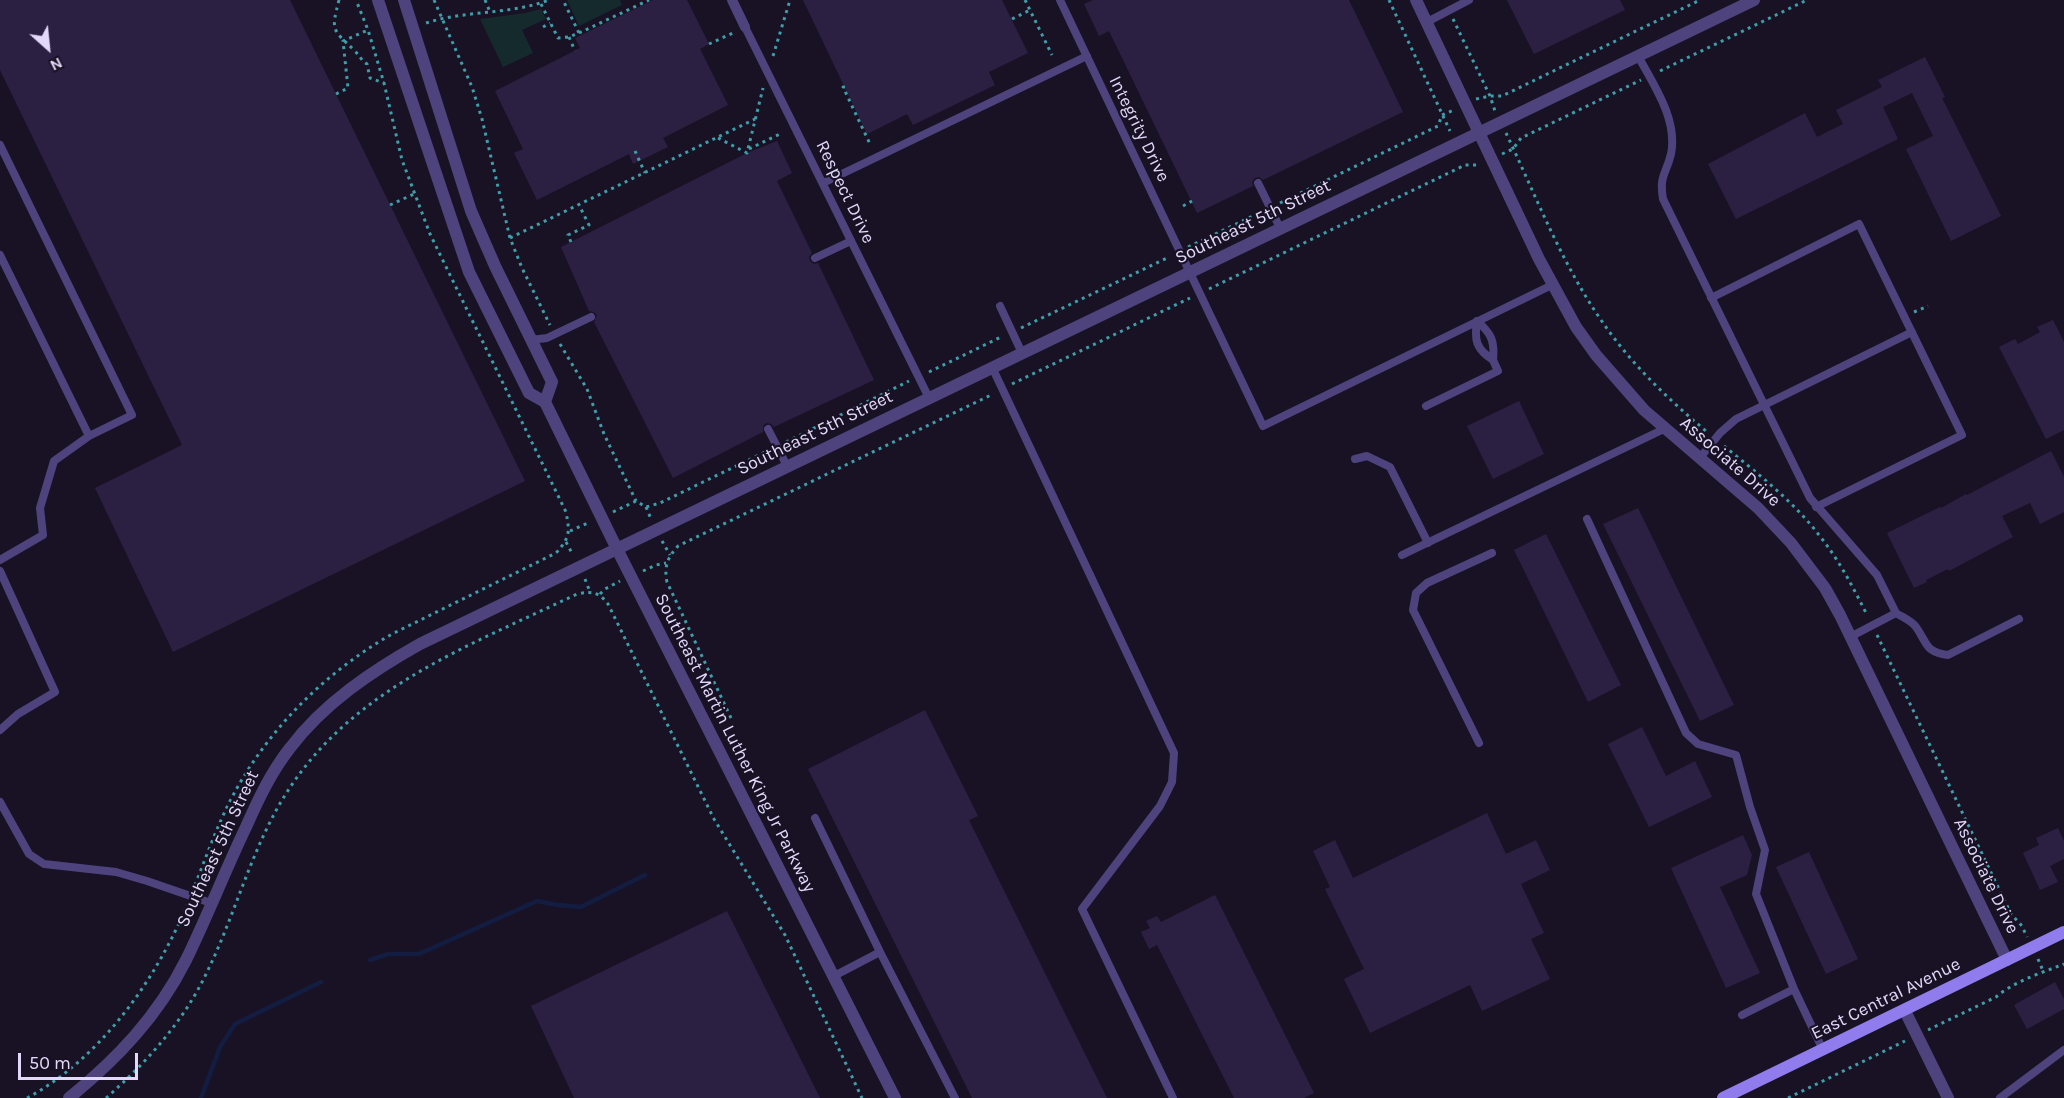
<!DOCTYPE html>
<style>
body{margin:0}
#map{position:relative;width:2064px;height:1098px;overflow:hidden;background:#181224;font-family:Karla,sans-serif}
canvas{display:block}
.north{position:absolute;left:18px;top:18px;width:60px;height:60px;-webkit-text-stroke:4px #181224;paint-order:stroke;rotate:153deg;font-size:16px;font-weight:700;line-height:24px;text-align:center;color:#e2d9fa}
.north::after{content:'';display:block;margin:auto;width:21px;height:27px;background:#e2d9fa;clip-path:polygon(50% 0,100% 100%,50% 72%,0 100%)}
.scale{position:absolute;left:18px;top:1053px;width:120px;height:27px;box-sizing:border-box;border:3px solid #e2d9fa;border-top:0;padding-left:8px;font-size:18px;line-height:21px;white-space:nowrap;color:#e2d9fa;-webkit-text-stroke:4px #181224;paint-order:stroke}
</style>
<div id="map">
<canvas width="2064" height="1098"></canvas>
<div class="north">N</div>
<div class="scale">50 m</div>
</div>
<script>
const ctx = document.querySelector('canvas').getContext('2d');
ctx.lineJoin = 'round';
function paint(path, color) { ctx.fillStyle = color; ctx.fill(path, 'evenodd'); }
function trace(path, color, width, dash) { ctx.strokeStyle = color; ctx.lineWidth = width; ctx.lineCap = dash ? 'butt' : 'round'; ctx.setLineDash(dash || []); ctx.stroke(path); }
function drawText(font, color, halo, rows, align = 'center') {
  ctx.font = font + ' Karla,sans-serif'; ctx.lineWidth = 4.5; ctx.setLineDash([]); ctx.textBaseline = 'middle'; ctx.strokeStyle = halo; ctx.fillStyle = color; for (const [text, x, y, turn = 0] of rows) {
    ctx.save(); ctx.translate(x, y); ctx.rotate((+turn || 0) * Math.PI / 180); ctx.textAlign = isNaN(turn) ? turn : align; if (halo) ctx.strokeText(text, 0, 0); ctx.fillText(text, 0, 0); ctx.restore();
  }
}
paint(new Path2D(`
 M 567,0 L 620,0 L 622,5 L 579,26 Z
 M 541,9 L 546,19 L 522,30 L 533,53 L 503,67 L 480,19 L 525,13 Z`), '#152a2d');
trace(new Path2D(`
 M 370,960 L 388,954 L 419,954 L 537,901 L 558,905 L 581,907 L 645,875
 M 201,1098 L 220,1047 L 235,1024 L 321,982`), '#131d42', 4.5);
paint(new Path2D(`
 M 0,0 L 290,0 L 525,481 L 173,652 L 95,488 L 182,445 L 0,70 Z
 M 653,0 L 687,0 L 709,44 L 700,49 L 728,105 L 663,138 L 668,147 L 633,164 L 629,154 L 537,200 L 514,153 L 523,149 L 495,91 L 580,48 L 575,38 Z
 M 803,0 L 1002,0 L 1028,53 L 989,72 L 995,85 L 913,125 L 907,114 L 867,134 Z
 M 1093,0 L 1349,0 L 1403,112 L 1263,180 L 1259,177 L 1255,178 L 1252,182 L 1253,186 L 1197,213 L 1109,31 L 1099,36 L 1084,4 Z
 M 1507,0 L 1620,0 L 1625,10 L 1534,54 Z
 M 1925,57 L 1945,97 L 1942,98 L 2001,216 L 1951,241 L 1906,149 L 1933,136 L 1912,93 L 1883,107 L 1898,139 L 1736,219 L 1708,164 L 1805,113 L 1817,137 L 1843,124 L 1836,110 L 1882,87 L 1878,80 Z
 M 777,141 L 792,173 L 777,181 L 812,253 L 809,257 L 810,261 L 814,264 L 818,263 L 874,380 L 774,427 L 771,424 L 766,423 L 763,426 L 763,432 L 673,478 L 594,322 L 597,315 L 594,312 L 589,311 L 561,247 L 747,153 Z
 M 2053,320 L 2064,342 L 2064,430 L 2046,439 L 1999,347 L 2015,339 L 2018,344 L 2040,332 L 2037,327 Z
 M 1519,401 L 1544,454 L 1493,479 L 1467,426 Z
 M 2051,451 L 2064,477 L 2064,512 L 2040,524 L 2030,503 L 2002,516 L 2013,537 L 1949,571 L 1948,569 L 1926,580 L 1927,582 L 1914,588 L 1887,533 L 1940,507 L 1941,508 L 1966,494 L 1967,495 Z
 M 1638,508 L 1734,705 L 1700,721 L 1603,524 Z
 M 1546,534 L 1621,685 L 1588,702 L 1514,550 Z
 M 925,710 L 978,816 L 969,820 L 1107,1098 L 972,1098 L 808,769 Z
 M 1642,727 L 1666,776 L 1695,761 L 1712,797 L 1649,827 L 1608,744 Z
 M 1487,813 L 1506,854 L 1536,840 L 1550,870 L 1521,884 L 1544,933 L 1531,939 L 1550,979 L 1482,1011 L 1470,985 L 1370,1033 L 1344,979 L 1364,969 L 1325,889 L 1330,887 L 1313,851 L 1335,840 L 1353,878 Z
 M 2058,828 L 2064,841 L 2064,859 L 2050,866 L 2058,882 L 2040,890 L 2023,853 L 2039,845 L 2036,838 Z
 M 1743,835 L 1752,855 L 1747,875 L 1720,887 L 1760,973 L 1726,988 L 1671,868 Z
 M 1809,852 L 1858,959 L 1826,974 L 1776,867 Z
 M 1215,895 L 1314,1093 L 1304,1098 L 1234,1098 L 1157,945 L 1149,949 L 1141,932 L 1150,928 L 1146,921 L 1157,916 L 1161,922 Z
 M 727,911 L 820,1098 L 574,1098 L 531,1006 Z
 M 2055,982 L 2064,999 L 2064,1009 L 2027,1029 L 2014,1005 Z`), '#2c2042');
trace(new Path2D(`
 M 339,0 C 331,31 332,29 354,50 C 359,55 361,60 367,64 L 370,78 L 384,83
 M 434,0 L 472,87 L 482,119 L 510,238 L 522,268 L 550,325
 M 485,0 L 490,12
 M 1025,0 L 1052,55
 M 1389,0 L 1450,131
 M 541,4 L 558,38 L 569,37 L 579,33 L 563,0
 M 1012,19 L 1030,10
 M 1453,19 L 1490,96 L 1495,111
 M 426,23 C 466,10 509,15 549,0
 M 543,27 L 550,23
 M 579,33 L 649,0
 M 569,37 L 575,51
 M 709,44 L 735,32
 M 773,56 L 790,0
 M 1660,71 L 1807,0
 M 845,87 L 843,87 L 870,144
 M 336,94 L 348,88 L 343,41 L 368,30
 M 1476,99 L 1490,96 L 1502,96 L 1700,0
 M 1506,133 C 1536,196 1561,262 1601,320 C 1631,364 1667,398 1707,432
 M 718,138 L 747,153 L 763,88
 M 749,149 L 780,134
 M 635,151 L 645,173
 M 1502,154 L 1513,149 L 1521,138 L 1641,80
 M 1280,203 L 1438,126 L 1442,115 L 1454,110
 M 390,205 L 414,194
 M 1183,206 L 1192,201
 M 510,238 L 755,119
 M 571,242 L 568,235 L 589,225 L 579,205
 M 1188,247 L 1261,212
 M 1209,289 L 1465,165 L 1480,165
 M 1914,312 L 1928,306
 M 1021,328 L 1169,257
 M 560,344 L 587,389 L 604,434 L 636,501
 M 929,372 L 1001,337
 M 1012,384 L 1190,298
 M 786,442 L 909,381
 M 1724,446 C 1757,473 1793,501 1819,535 C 1839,560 1853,587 1867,615
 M 646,507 L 651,519
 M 613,512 L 636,501 L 646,507 L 660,503 L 767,451
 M 570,531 L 590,522
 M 662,541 L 670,555
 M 566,542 L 573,555
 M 643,571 L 656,565 L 666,563
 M 585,579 L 590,592
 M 600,594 L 605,589 L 620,581
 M 1877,635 L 2011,914 L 2022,926 L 2027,937
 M 731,718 L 667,582 C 664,567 667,558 678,546 L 993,394
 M 195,885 C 208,852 220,818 237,788 C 274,723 328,671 392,634 L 556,553 C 570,537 570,533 566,512 L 430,234 L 402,160 L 384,83 L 368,30 L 356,0
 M 2038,959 L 2043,971
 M 1928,1030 L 1996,997 C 2015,981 2041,973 2064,964
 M 27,1098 C 100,1059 156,980 187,905
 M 106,1098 C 147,1062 184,1021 207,972 C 237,911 253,842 291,786 C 358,686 473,644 577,594 C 592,591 599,592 608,604 L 714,819 L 785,935 L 862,1098
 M 1788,1098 L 1905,1041`), '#3f9ea9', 3, [3, 4.5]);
trace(new Path2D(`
 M 1060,0 L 1263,426 L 1552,285
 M 1427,22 L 1469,0
 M 745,27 L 929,398
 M 1638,56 C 1654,85 1678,120 1671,154 C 1666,175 1659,175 1663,199 L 1810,498 L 1877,575 L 1896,613 L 1850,637
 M 0,145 L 132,415 L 89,436
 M 823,183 L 1087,56
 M 1258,183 L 1280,228
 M 0,255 L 89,436 L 54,461 L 40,508 L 43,535 L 0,560
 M 815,258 L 851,241
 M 1711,298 L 1859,224 L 1962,435 L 1816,507
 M 1000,306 L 1022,353
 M 1477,321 C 1491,333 1495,341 1493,360 C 1476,349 1474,340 1477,321 Z
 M 531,340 L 547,338 L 591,317
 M 992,367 L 1174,753 L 1172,782 L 1160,806 L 1082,909 L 1173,1098
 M 1426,406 L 1498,371 L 1493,360
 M 768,429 L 787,466
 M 1355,459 L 1367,456 L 1390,467 L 1428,543
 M 1699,459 L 1720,433 L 1736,419 L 1912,332
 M 1587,519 L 1686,733 L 1698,744 L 1736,755 L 1750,807 L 1765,850 L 1756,894 L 1794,989 L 1823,1050
 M 1402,555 L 1664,429
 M 0,571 L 55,692 L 18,714 L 0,730
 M 1896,613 C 1902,617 1912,621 1916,627 C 1928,644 1925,652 1948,655 L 2019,619
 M 1479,743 L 1413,610 L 1416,593 L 1427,583 L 1492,553
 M 0,802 L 29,854 L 44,864 L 116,872 L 147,881 L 211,903
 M 815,818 L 880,952 L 955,1098
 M 834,976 L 880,952
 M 1742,1015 L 1794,989
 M 2000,1098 L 2064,1050`), '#4e437d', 8);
trace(new Path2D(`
 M 732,0 L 745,27`), '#4e437d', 10);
trace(new Path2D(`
 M 1905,1011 L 1948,1098`), '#4e437d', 12);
trace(new Path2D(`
 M 378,0 L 469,272 L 529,393 L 545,402 L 617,549 L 895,1098
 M 404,0 L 471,211 L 495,266 L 552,382 L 545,402
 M 1416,0 L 1539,259 L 1576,327 L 1596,355 L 1644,410 L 1758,508 L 1791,543 L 1825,588 L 1840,615 L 2007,960
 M 69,1098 C 117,1059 158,1016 186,960 C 207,917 225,871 246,827 C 258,800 271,772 290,748 C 324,703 372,671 420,644 L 1754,0`), '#4e437d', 12);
trace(new Path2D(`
 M 1723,1098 L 2064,932`), '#917cee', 12);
drawText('18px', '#e2d9fa', '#181224', [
 ["Integrity Drive",1139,129,64],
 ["Respect Drive",845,192,64],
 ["Southeast 5th Street",1253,222,-26],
 ["Southeast 5th Street",815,433,-26],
 ["Associate Drive",1730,462,41],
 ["Southeast Martin Luther King Jr Parkway",735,743,63],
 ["Southeast 5th Street",218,849,-65],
 ["Associate Drive",1986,876,64],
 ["East Central Avenue",1886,999,-26]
]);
</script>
